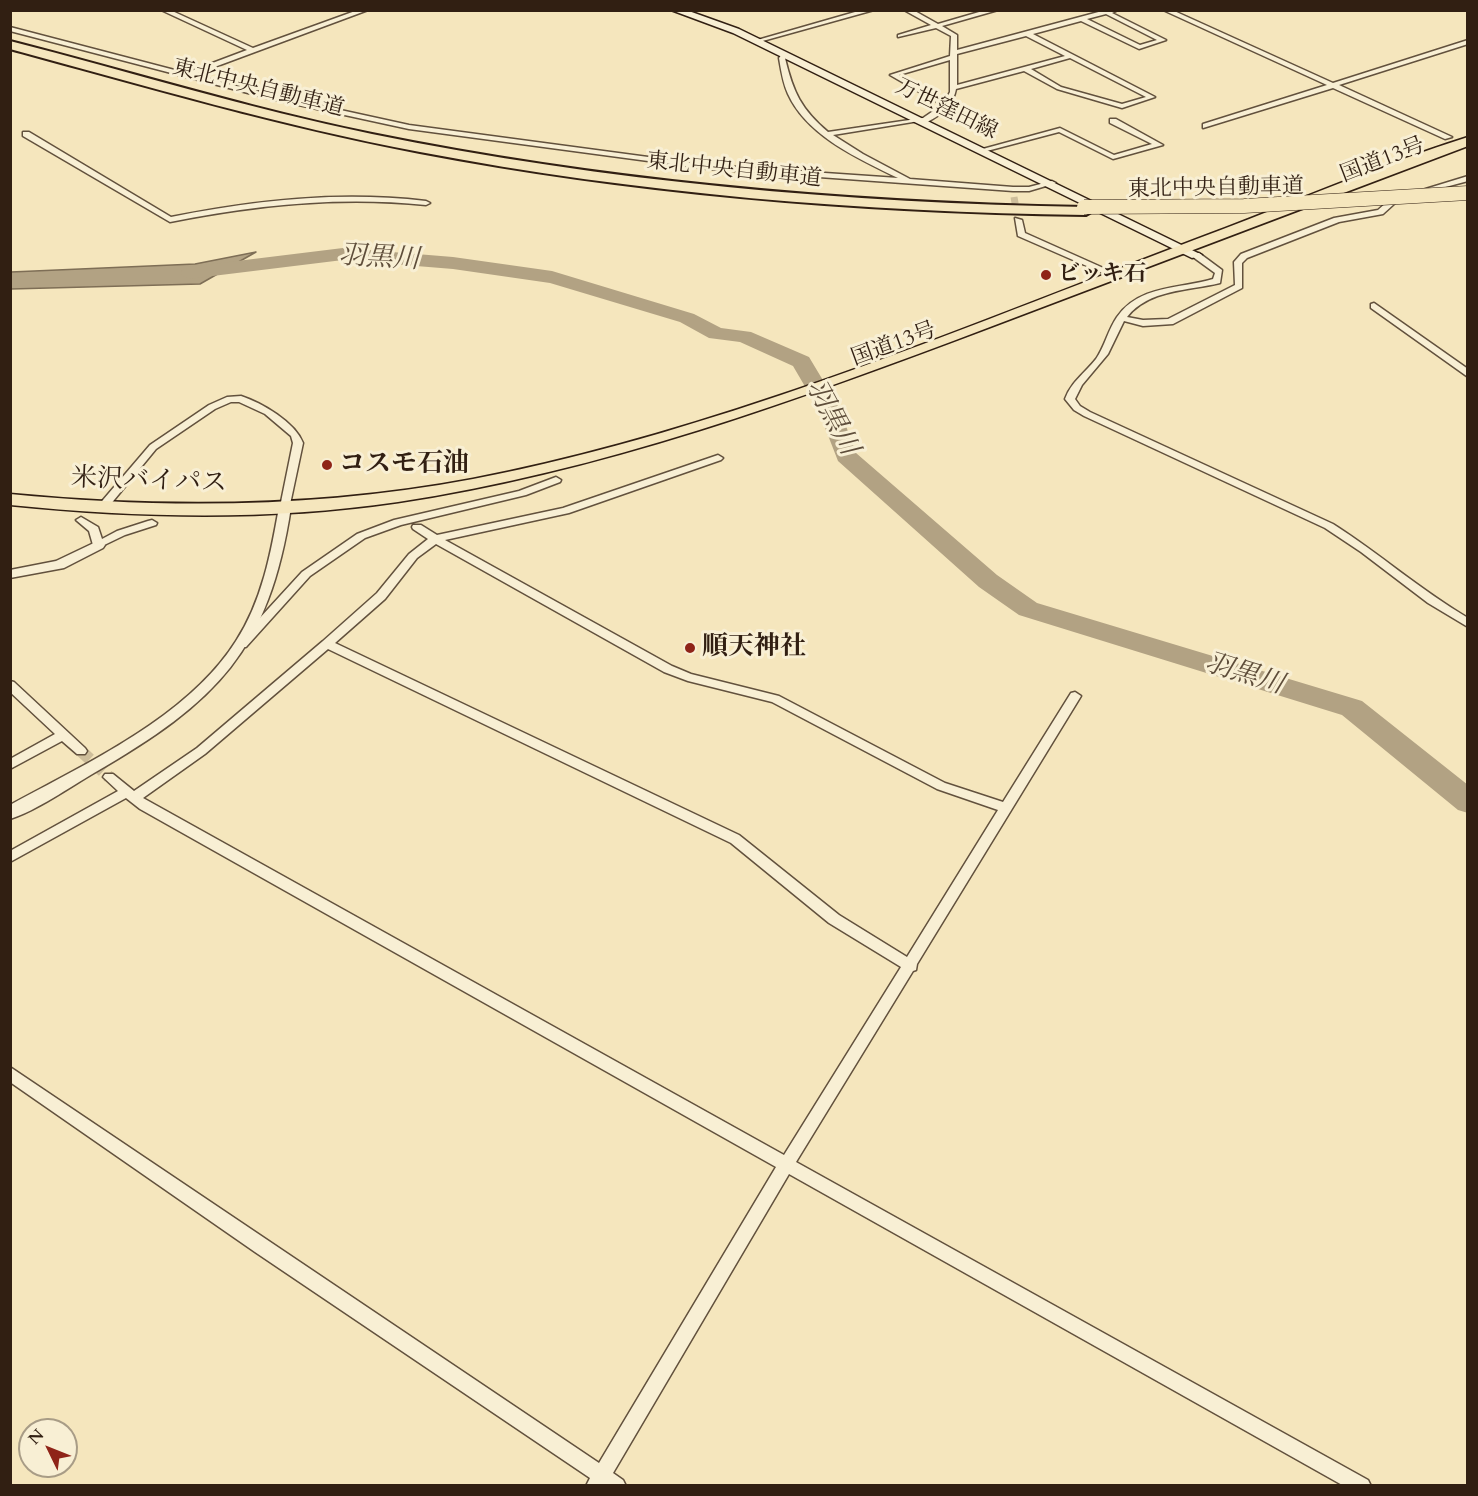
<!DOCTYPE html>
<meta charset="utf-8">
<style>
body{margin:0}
#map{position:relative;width:1478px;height:1496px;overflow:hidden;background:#f5e6bd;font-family:Cardo,serif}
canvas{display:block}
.frame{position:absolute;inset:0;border:12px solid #311f12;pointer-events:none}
.north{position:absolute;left:18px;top:1418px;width:60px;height:60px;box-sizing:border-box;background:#f8efd4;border:2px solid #a89c86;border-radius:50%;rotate:313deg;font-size:16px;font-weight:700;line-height:24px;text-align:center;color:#311f12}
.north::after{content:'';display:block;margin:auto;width:21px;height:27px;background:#8f2418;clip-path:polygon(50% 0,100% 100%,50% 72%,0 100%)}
</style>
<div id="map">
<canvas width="1478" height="1496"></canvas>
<div class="frame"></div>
<div class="north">N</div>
</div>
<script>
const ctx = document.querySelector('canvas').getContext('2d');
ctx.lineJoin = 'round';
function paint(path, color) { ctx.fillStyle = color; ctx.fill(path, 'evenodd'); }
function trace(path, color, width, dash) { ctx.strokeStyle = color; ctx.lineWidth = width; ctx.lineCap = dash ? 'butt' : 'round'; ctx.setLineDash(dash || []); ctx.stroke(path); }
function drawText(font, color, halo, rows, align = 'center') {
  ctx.font = font + ' Cardo,"Noto Serif JP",serif'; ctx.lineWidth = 6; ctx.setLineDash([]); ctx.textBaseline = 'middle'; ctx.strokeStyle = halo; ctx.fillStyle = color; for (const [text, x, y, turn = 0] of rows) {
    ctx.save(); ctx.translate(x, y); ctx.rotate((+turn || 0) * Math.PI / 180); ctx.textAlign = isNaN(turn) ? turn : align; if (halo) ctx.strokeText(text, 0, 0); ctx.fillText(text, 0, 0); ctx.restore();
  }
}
const water = new Path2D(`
 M 256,252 L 200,284 L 11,289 L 11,272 L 195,264 Z`);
paint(water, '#b2a283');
trace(water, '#7e6e56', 1.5);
paint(new Path2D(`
 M 343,248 L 453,257 L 552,271 L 694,314 L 721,328 L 751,332 L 809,357 L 839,407 L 856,453 L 997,575 L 1037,603 L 1362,701 L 1468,785 L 1468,813 L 1458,810 L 1342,715 L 1019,615 L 979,587 L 838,461 L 817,407 L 793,366 L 740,342 L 709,338 L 680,322 L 550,283 L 453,269 L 343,260 L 188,279 L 178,273 L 188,267 Z`), '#b2a283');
trace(new Path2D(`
 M 1014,197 L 1018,220`), '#cebe9b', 7, [7, 4]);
trace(new Path2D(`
 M 81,751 L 109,777`), '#cebe9b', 12, [12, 6]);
const minor = new Path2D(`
 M 161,10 L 170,10 L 253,48 L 358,10 L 368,10 L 193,75 L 272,95 L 409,125 L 708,165 L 898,178 C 859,159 807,136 788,94 C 783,83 781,70 779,58 L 783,53 L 788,54 L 785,58 C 793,92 801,109 828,132 L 923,118 L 942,105 L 890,75 L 950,56 L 951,36 L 936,28 L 898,37 L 898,35 L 931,25 L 904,10 L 913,10 L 938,24 L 986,10 L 998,10 L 942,26 L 957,35 L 957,50 L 1106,10 L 1118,10 L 1112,13 L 1166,40 L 1139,49 L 1081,21 L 1033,34 L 1155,97 L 1122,108 L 1057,89 L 1024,71 L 956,89 C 953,106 940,116 925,123 L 919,121 L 833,135 L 863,154 L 910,179 L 1013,187 L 1029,187 L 1052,181 L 1056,183 L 1029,191 L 1013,191 L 708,169 L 409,129 L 271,99 L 10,31 L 10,27 L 186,73 L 247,50 ZM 1106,14 L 1157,40 L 1140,45 L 1087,19 ZM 1026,36 L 1065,56 L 957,85 L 957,54 ZM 1070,58 L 1146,97 L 1122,104 L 1061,87 L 1031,69 ZM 950,60 L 950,92 L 945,101 L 899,75 Z
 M 862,10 L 874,10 L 759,42 L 754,41 Z
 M 1163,10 L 1172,10 L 1333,83 L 1468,40 L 1468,44 L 1339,85 L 1452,137 L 1445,139 L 1333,88 L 1203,128 L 1203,124 L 1327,85 Z
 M 1110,119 L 1116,119 L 1163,145 L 1113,159 L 1059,132 L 983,152 L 979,150 L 1060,128 L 1114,155 L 1152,144 L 1110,123 Z
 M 23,132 L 29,132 L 171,217 C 256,200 339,191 426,201 L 430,203 L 426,205 C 339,196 256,205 170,222 L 23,136 Z
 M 1468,176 L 1468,181 L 1423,193 L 1419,191 Z
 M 1397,193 L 1404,195 L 1383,214 L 1339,222 L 1247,258 L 1242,263 L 1242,288 L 1173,324 L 1143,326 L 1124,321 L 1108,354 L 1082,385 L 1075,399 L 1080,406 L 1090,412 L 1333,524 C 1379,553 1420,590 1468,618 L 1468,627 L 1428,603 L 1361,552 L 1325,528 L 1084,416 L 1074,410 L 1065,399 C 1071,382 1085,373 1096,359 C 1105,346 1108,330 1117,317 C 1139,285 1179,289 1213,279 L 1215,273 L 1193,257 L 1193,253 L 1199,253 L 1222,270 L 1220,283 C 1188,291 1149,289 1127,317 L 1143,320 L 1168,319 L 1235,285 L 1234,262 L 1241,254 L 1334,218 L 1378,210 Z
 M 1015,218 L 1022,220 L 1025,233 L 1119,275 L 1112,277 L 1018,236 Z
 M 1374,303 L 1468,369 L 1468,377 L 1371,308 L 1371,304 Z
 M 241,396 C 262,403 295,422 303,443 L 289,509 L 285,510 L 280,507 L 293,443 L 291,436 L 265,414 L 239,402 L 231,402 L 215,409 L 156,449 L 105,511 L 97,511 L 97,507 L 150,445 L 209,405 L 227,397 Z
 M 718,455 L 723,458 L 721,460 L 569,513 L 445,540 L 672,666 L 691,674 L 779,696 L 945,783 L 1003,802 L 1071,693 L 1075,692 L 1081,696 L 917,964 L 916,970 L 913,971 L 796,1162 L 1368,1480 L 1371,1486 L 1344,1486 L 789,1174 L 613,1473 L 623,1480 L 626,1486 L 586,1486 L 590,1478 L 255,1252 L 10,1082 L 10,1067 L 599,1463 L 776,1167 L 140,809 L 126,798 L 10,862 L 10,851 L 118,791 L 103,777 L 105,774 L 113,774 L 134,791 L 197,748 L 323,641 L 377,593 L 409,554 L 428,539 L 413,529 L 412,527 L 413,525 L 421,525 L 437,535 L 563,508 ZM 436,544 L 664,672 L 688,681 L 772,702 L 937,789 L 998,810 L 907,957 L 839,915 L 739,835 L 335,643 L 385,599 L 417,558 ZM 328,649 L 731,843 L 829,923 L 901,967 L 784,1155 L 143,798 L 205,754 Z
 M 556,477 L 561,480 L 560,482 L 526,495 L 401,525 L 365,538 L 310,576 L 246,647 L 238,647 L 236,644 L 302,572 L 357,534 L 394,520 L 519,491 Z
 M 81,517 L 98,527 L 102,539 L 117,531 L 148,521 L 152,520 L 157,523 L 156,525 L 125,535 L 98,548 L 93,545 L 89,531 L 76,520 Z
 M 10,681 L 14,682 L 85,748 L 87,751 L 85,754 L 77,754 L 62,741 L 10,769 L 10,759 L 55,734 L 10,692 Z`);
const tertiary = new Path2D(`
 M 285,503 L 291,507 C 269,651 217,702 94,773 C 70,787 36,811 10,819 L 10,805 C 87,763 188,717 236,641 C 262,601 271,553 279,507 Z
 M 98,541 L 103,542 L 105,545 L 103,548 L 64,568 L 10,578 L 10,570 L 56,561 Z`);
const secondary = new Path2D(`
 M 671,10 L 686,10 L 739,29 L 1202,255 L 1192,258 L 733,33 Z`);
const trunk = new Path2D(`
 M 1468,137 L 1468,146 C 1308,206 1149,267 990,327 C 797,400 603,471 398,502 C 269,521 140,518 10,505 L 10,494 C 166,509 320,508 473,479 C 728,430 976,322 1218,231 C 1299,200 1385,163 1468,137 Z`);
const motorway = new Path2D(`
 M 10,41 C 131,72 250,109 372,134 C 608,182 846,203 1086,207 L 1093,211 L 1086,215 C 862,212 640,194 420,152 C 282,126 146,86 10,49 Z`);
trace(minor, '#62513d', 3);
trace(tertiary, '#62513d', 3);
trace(secondary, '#311f12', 3);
trace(trunk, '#311f12', 3);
trace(motorway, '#311f12', 4);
paint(minor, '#f8efd4');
paint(tertiary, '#f8efd4');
paint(secondary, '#f8efd4');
paint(trunk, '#f5e6bd');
paint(motorway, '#f5e6bd');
const motorwayBridge = new Path2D(`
 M 1084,207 L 1244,206 L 1468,193`);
trace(motorwayBridge, '#311f12', 15, []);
trace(motorwayBridge, '#f5e6bd', 14);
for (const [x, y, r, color] of [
 [1046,275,6,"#8f2418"],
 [327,465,6,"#8f2418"],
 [690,648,6,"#8f2418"]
]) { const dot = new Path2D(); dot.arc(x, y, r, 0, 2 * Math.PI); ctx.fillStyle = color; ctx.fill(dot); trace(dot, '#f8efd4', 2); }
drawText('22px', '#311f12', '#f8efd4', [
 ["東北中央自動車道",258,89,14],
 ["万世窪田線",946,110,26],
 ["国道13号",1383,161,-21],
 ["東北中央自動車道",734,171,6],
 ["東北中央自動車道",1216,189,-1],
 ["国道13号",894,345,-20]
]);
drawText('bold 22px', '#311f12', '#f8efd4', [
 ["ビッキ石",1058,275]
], 'left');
drawText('bold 26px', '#311f12', '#f8efd4', [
 ["コスモ石油",339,465],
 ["順天神社",702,648]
], 'left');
drawText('26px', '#311f12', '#f8efd4', [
 ["米沢バイパス",149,482,2]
]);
drawText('italic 27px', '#5e4d3a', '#f8efd4', [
 ["羽黒川",379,259,3],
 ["羽黒川",831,418,62],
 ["羽黒川",1244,675,17]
]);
</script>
